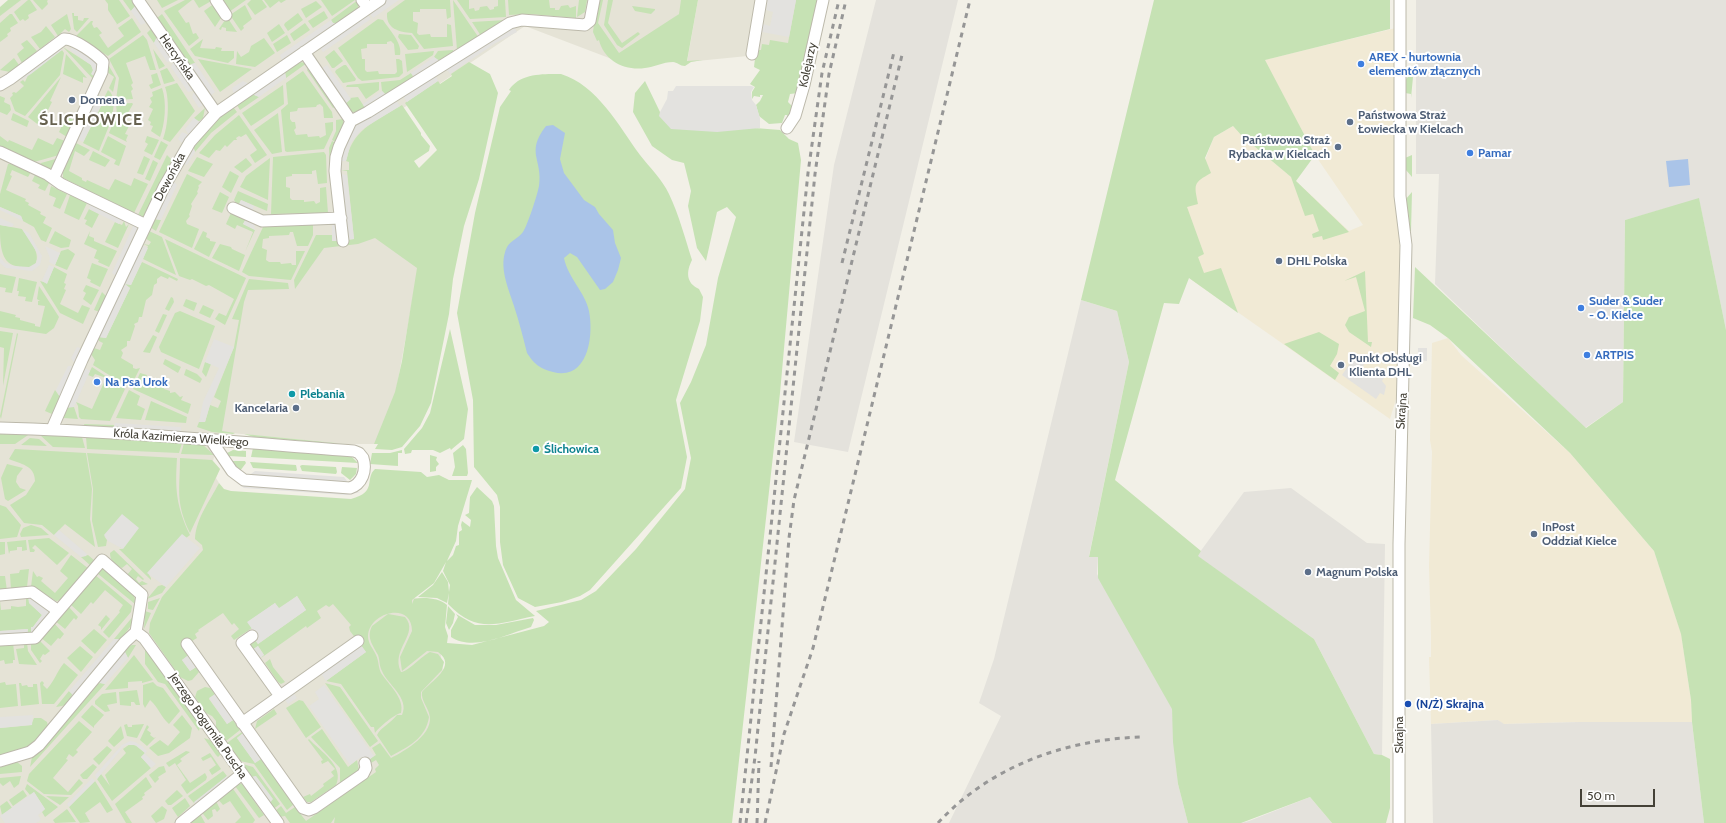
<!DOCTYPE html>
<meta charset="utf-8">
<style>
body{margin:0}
#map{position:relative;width:1726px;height:823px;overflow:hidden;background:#f2f0e7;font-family:Cabin,sans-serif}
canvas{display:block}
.scale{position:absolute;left:1580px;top:789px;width:75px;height:18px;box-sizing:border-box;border:2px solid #444137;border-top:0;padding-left:5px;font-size:12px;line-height:14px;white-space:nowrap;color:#444137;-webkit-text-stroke:3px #fff;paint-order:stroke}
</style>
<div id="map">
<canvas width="1726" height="823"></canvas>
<div class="scale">50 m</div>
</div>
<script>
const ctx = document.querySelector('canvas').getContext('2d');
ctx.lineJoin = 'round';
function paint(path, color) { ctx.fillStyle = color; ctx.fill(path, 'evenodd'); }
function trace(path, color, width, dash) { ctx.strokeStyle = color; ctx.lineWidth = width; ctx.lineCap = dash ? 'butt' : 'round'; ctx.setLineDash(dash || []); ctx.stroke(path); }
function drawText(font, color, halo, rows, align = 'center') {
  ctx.font = font + ' Cabin,sans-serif'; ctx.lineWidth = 4; ctx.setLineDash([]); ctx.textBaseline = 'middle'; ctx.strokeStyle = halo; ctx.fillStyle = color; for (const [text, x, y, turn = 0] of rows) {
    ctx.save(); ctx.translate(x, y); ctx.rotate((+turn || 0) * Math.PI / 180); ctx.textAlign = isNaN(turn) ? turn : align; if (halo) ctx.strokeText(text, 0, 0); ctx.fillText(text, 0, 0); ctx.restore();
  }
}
paint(new Path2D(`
 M 20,0 L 688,0 L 687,8 L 617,61 L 525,26 L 390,117 L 419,264 L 387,441 L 374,444 L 346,444 L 221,432 L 213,461 L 220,469 L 216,478 L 219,483 L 204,552 L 178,586 L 434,599 L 450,730 L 334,823 L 0,823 L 0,15 Z
 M 698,0 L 797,0 L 788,52 L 687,62 Z`), '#e5e3d6');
paint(new Path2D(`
 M 1400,27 L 1401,210 L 1400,355 L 1396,399 L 1390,419 L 1189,278 L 1182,219 L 1214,137 L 1233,126 L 1242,136 L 1296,181 L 1349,231 L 1363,225 L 1315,155 L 1264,60 Z
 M 1448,338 L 1461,355 L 1570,453 L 1654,551 L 1681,633 L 1691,700 L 1692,722 L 1579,722 L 1503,724 L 1498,720 L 1431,724 L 1429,657 L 1431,657 L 1431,636 L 1429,566 L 1432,452 L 1430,440 L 1432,343 Z`), '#f1ead5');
paint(new Path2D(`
 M 876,0 L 958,0 L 848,452 L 794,442 L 834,165 Z
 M 1416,0 L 1726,0 L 1726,330 L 1699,199 L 1625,220 L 1623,402 L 1585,428 L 1435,284 L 1439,174 L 1416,174 Z
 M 1081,300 L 1117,311 L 1129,362 L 1089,556 L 1098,557 L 1097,574 L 1172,708 L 1178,784 L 1188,823 L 949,823 L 1001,716 L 979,703 L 994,659 Z
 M 1291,488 L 1367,543 L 1385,544 L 1382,755 L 1374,754 L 1314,639 L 1197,556 L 1244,492 Z
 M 1498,720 L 1504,724 L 1579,722 L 1692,722 L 1704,823 L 1433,823 L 1431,724 Z
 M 1310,797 L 1332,823 L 1241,823 L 1249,821 Z`), '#e4e2dc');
paint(new Path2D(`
 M 8,0 L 21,0 L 0,16 L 0,7 Z
 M 28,0 L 30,0 L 37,10 L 28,15 L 29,18 L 25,21 L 23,19 L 20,21 L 14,12 Z
 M 33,0 L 48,0 L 47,1 L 48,4 L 42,10 Z
 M 105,0 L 119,0 L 130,16 L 116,25 L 117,24 L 108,10 L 108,4 Z
 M 123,0 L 132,0 L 136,5 L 131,11 Z
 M 157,0 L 178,0 L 162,8 Z
 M 185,0 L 192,0 L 178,11 L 186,23 L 189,22 L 193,34 L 196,33 L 199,38 L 189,46 L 164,11 Z
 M 194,0 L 213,0 L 199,8 Z
 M 221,0 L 246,0 L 229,12 Z
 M 251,0 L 262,0 L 267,7 L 255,15 L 247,4 Z
 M 264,0 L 286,0 L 281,3 L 279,1 L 270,8 Z
 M 321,0 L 355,0 L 332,16 Z
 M 358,0 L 358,8 L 337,23 L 333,23 L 331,20 Z
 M 405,0 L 450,0 L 451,17 L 447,19 L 446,9 L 420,9 L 420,12 L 413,12 L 413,21 L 418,23 L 417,33 L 419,35 L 430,34 L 431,37 L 447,37 L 447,24 L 451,25 L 453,46 L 424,49 L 412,33 C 399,32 386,29 387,13 Z
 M 453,0 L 479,38 L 457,50 Z
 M 457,0 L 469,0 L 469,9 L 474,8 L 475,11 L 479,10 L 480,7 L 487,6 L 490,10 L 494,9 L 494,7 L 498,6 L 498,0 L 505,0 L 506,17 L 470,19 Z
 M 508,0 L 549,0 L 550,8 L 555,8 L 555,10 L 559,10 L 561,6 L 568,5 L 570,8 L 576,6 L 576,18 L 530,14 L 509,15 Z
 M 579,0 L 587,0 L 585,12 L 577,17 Z
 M 597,0 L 603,0 L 598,23 L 619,53 L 679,14 L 681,0 L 698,0 L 687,61 L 703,60 L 691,62 L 685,66 C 680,66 677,62 673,62 C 663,62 654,67 645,68 C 625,71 604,61 599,40 L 597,41 L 593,32 Z
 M 608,0 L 613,0 L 608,23 L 622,43 L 638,32 L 640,34 L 622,48 L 617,45 L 604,25 Z
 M 796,0 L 819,0 L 807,45 L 798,93 L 790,94 L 788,102 L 793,107 L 788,118 L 787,115 L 785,115 L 782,123 L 769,124 L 759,116 L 756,105 L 760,101 L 763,95 L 760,95 L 760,97 L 754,96 L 752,99 L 752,92 L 755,87 L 750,84 L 760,70 L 754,67 L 756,50 L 761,50 L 762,44 L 769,45 L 770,40 L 788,43 Z
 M 1154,0 L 1390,0 L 1390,29 L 1265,60 L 1315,155 L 1296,181 L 1349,232 L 1323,240 L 1322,236 L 1313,238 L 1312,234 L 1319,231 L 1313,214 L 1305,216 L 1291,177 L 1242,136 L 1233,126 L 1214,137 L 1205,158 L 1211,173 C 1193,183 1194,184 1198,204 L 1187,207 L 1204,254 L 1198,257 L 1204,273 L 1221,268 L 1238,313 L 1189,278 L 1179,304 L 1164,303 L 1115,480 L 1201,551 L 1198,556 L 1314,639 L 1374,754 L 1382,755 L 1390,759 L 1390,808 L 1386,823 L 1332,823 L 1310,797 L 1241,823 L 1188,823 L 1178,784 L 1173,742 L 1172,709 L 1098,578 L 1098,557 L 1089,557 L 1129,362 L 1117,311 L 1081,300 Z
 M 316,1 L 322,7 L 306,18 L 301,9 Z
 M 215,3 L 221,18 L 215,27 L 204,11 Z
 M 245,5 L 252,19 L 243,26 L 244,28 L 241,31 L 230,15 Z
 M 632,6 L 655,9 L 655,10 L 651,14 L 635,11 Z
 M 324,11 L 328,18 L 313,28 L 308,21 Z
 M 72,13 L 74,13 L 74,16 L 78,16 L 78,20 L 83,21 L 84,18 L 89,18 L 77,32 L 74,29 Z
 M 298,13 L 303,20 L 288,31 L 284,25 L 285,23 Z
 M 10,14 L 12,14 L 18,23 L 10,28 L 11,31 L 7,34 L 8,36 L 0,42 L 0,23 Z
 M 67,14 L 71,29 L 69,32 L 65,29 L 58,36 L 51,25 Z
 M 162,14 L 195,63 L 189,65 L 157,18 Z
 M 227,17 L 237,32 L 238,32 L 226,31 L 226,28 L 222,27 L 221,30 L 219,29 Z
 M 132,18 L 141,32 L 108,56 L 76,36 L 91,21 L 93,21 L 92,24 L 94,28 L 97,27 L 102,33 L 99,35 L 108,48 L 124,36 L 118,28 Z
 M 378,19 L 383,20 C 389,29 403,44 400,55 L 395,55 L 394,44 L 391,41 L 387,42 L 387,44 L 367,44 L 367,48 L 361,49 L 362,59 L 365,59 L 365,70 L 367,72 L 378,71 L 379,74 L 395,74 L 397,72 L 396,59 L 399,59 L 402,61 L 403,73 L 399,77 L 362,81 L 358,78 L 338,48 Z
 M 506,20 L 481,36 L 472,22 Z
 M 305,23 L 310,30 L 294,41 L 290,34 Z
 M 279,24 L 285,33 L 272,42 L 267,33 Z
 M 46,26 L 55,37 L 40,49 L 31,37 L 41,32 Z
 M 152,28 L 158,35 L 154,43 L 147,33 Z
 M 399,34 L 411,35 L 419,46 L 418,49 L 408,50 L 398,37 Z
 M 143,35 L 147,40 L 156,70 L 150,70 L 145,56 L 126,63 L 133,83 L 131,85 L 133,89 L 131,91 L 133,99 L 116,100 L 119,78 L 109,59 Z
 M 287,35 L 291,43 L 277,52 L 273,44 Z
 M 264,38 L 275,53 L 255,67 L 236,64 L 237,51 L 241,57 L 249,52 L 251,46 Z
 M 203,39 L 200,48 L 215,49 L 216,47 L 222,48 L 221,51 L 234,51 L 234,58 L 228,63 L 195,56 L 190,49 Z
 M 27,40 L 37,51 L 22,63 L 17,54 L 24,48 L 21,44 Z
 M 63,47 L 91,65 L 96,78 L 95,81 Z
 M 153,49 L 165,66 L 159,69 Z
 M 62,50 L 64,53 L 60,75 L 25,116 L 15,111 L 10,98 L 13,95 L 12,93 L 14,92 L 16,93 L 24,86 L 20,82 L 23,80 L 25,82 L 29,73 Z
 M 334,50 L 343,61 L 334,68 L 332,68 L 325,57 Z
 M 453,50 L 454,53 L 441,62 L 434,57 L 438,51 Z
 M 434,51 L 433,55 L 407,72 L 405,54 Z
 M 66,54 L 87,78 L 83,77 L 83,83 L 63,74 Z
 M 14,58 L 19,65 L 10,72 L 0,70 Z
 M 198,59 L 252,69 L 220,92 Z
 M 299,62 L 307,63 L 286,78 L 285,72 Z
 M 469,62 L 490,74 L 498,93 L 479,179 L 464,226 L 453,279 L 449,314 L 431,403 L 420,426 L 402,447 L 392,450 L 375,449 L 378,444 L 374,444 L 395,392 L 402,361 L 417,268 L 375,238 L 358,244 L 324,248 L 295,289 L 294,280 L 316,235 L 332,235 L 332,241 L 354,239 L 347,171 L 341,170 L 349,170 L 349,162 L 346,161 L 347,158 C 353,128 380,119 402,105 L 421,133 L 421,135 L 430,146 L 429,151 L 414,161 L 419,168 L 437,150 L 405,103 L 438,81 L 440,84 L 452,76 L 451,74 Z
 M 344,65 L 346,65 L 356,79 L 355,81 L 343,83 L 335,72 L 336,70 Z
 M 109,66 L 116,78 L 113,92 L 109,88 L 114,77 L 107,72 Z
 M 309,67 L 336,106 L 333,108 L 307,70 Z
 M 167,68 L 175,81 L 164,84 L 160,71 Z
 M 303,71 L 332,112 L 333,118 L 324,118 L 323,107 L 320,104 L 317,105 L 316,107 L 298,108 L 297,111 L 290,112 L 290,119 L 292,122 L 295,122 L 296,128 L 294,130 L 296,135 L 307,134 L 308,137 L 319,136 L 320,138 L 326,135 L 325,123 L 333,122 L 333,130 L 324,149 L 287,152 L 285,151 L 281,110 L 288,104 L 286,83 Z
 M 157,73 L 161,85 L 151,89 L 149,85 L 153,83 L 151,75 Z
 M 411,73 L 414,78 L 386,95 L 382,91 L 381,82 L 400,80 Z
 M 561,74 C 597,85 619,126 640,155 C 650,168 662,179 669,194 C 679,215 685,238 692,260 C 686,272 686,283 699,289 L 703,297 L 700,321 L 676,400 L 687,457 L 681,488 L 590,590 L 580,596 L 562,602 L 535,607 L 518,598 L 503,565 L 500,542 L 500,507 L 497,495 L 474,467 L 473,400 L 457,313 L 475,213 L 500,107 L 511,91 L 509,90 C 520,73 543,74 561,74 Z
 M 61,77 L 50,101 L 52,102 L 40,126 L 28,117 Z
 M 1408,77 L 1413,77 L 1411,98 L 1411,94 L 1405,93 L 1406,79 Z
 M 645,81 L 660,112 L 692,123 L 780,130 L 789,139 L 798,143 L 801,160 L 780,393 L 732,823 L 334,823 L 335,817 L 331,823 L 290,823 L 285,816 L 279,817 L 274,812 L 281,806 L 286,813 L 295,807 L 306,821 L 376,772 L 375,769 L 379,765 L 376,760 L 371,763 L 368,760 L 376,755 L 372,748 L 380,743 L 391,758 C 405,751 436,733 429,713 C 427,706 421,700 422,692 C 431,681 458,666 438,652 L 427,651 L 402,671 L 400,657 L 412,631 C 412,601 369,612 368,636 C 368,644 373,648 376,655 C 379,661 378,667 381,673 C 388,684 405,698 401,713 C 396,713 378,728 375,733 L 374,727 L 371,727 L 341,684 L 326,681 L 366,652 L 350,631 L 349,627 L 351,625 L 333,604 L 329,607 L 326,605 L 317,611 L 321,618 L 307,628 L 306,626 L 261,658 L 264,655 L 258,646 L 252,650 L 250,643 L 254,638 L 258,644 L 306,610 L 297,596 L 279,609 L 275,603 L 248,622 L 252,628 L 234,640 L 231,636 L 239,629 L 234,623 L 232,625 L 223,613 L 198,630 L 199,631 L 195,634 L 197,638 L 182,647 L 188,656 L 182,660 L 190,671 L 196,667 L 199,672 L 192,680 L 188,681 L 180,677 L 149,633 L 150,623 L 162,597 L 203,550 L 202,545 L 195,539 C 196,518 210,501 219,483 L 224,489 L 231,491 L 351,499 C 378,492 364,479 375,469 L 421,472 L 427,477 L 439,475 L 449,480 L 472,480 L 458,526 L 456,541 L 447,561 L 453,555 L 456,546 L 459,545 L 459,532 L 462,530 L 461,525 L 462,521 L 470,527 L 471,520 L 465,515 L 469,513 L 470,497 L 477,487 L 492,501 L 494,506 L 496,546 L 498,558 L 516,600 L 535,616 C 498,623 478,635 448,604 L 449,593 L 447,603 L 437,598 L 418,597 L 433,585 L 442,572 L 448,582 L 449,592 L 450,585 L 443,571 L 446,562 L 434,583 L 412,600 L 412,604 L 414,599 C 424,597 439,598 447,605 L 445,627 L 448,636 L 447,643 L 472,645 L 544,626 L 549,622 L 536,611 L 581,600 L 596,591 L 636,549 L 685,489 L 691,458 L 680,403 L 691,382 L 706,345 L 718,278 L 736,217 L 727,207 L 717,212 L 706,261 L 697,248 L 688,206 L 691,191 L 684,163 L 672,160 L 652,146 L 633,112 L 635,93 Z
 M 379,82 L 379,90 L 366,99 L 358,87 L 346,87 L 347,85 Z
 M 177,83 L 195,111 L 170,142 L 163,139 C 168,127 170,100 165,87 Z
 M 283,85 L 284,104 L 251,126 L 242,113 Z
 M 162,88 C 167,102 165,124 160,137 L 151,131 L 153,126 L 150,125 L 151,122 L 148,120 L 153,109 L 149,107 L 152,102 L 150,98 L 153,96 L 152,92 Z
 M 108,90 C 123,101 104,137 99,151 L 83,143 L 103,102 L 98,99 L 96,96 L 97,95 L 104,98 Z
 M 252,94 L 259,97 L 240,110 L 237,105 Z
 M 0,96 L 5,98 L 4,102 L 10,105 L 11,110 L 7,115 L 0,112 Z
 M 358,97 L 365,108 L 357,113 L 350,111 L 350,108 L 345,105 L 350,98 Z
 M 116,104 L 132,103 L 133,104 L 125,118 L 117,115 Z
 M 233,107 L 237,112 L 211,133 L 195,152 L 193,146 L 207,128 Z
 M 205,108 L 203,118 L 198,122 L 194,118 Z
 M 13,113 L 29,121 L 27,127 L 11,120 Z
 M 278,113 L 282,152 L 272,154 L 254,130 Z
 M 239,115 L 267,155 L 255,163 L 250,155 L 257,150 L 246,134 L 241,137 L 239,136 L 236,138 L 237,140 L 234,140 L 227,147 L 225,145 L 220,151 L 216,150 L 209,158 L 199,153 L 215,135 Z
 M 66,117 L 75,120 L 67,137 L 59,132 Z
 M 115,118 L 129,126 L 125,134 L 128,135 L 126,140 L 127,142 L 109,133 Z
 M 343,119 L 344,126 L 336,142 L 332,140 L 336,131 L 336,120 Z
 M 0,136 L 8,142 L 9,140 L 32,150 L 38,138 L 53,145 L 57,138 L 65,141 L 59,155 L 34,162 L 0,149 Z
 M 108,136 L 126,146 L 119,166 L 114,164 L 116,160 L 101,152 Z
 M 147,136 L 159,140 L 152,155 L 144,151 L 148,144 L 145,142 Z
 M 161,141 L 168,145 L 160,160 L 154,157 Z
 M 332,141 L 336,143 L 332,150 L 330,183 L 329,148 Z
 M 76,143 L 90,150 L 84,156 L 75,151 L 69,171 L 82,178 L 82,180 L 86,182 L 87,180 L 109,190 L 115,179 L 131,186 L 134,178 L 148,184 L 134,213 L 63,178 L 63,172 Z
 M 93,151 L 110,160 L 105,167 L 89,160 Z
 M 324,152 L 326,155 L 327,183 L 318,184 L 316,170 L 312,171 L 312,174 L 292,174 L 292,176 L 286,177 L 286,187 L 290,188 L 290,198 L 292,200 L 304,200 L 304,202 L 314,201 L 316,204 L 320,202 L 320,188 L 326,187 L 328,213 L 271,214 L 273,157 Z
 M 167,155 L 172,160 L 143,220 L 137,217 Z
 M 1412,155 L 1412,177 L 1406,170 L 1405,158 Z
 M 144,156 L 150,159 L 143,175 L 137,173 Z
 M 197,157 L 213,164 L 204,177 L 188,171 Z
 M 59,158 L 51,169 L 40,165 L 41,163 Z
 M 246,158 L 252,165 L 242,173 L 234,167 Z
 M 270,158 L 268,200 L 240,187 L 246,176 Z
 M 153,160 L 158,163 L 150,181 L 145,179 Z
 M 8,164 L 11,164 L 31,172 L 28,177 L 12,170 L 10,175 L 12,176 L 6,190 L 26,199 L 25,201 L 29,203 L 28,205 L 41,212 L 40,214 L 46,217 L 43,223 L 52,228 L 46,242 L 41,240 L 34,227 L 23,221 L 21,216 L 0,207 L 0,194 Z
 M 230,171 L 239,176 L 231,193 L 222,187 Z
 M 36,173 L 49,183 L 45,191 L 38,188 L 40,185 L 32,181 Z
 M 187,174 L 202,182 L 198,186 L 199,187 L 197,192 L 198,193 L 191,204 L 192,206 L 189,215 L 190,216 L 186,221 L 187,224 L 199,229 L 192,248 L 159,232 Z
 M 51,186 L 67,194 L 60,209 L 53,206 L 56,198 L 49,195 Z
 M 238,191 L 268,204 L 267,211 L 241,200 L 238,206 L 234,200 Z
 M 220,192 L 229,197 L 222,213 L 212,209 Z
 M 1412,192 L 1411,231 L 1410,231 L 1405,200 Z
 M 70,195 L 87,203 L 79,220 L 64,213 Z
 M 1699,198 L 1726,330 L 1726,823 L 1704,823 L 1692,722 L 1691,700 L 1681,634 L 1654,551 L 1570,453 L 1448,338 L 1430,325 L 1413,318 L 1415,267 L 1586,428 L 1623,402 L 1625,220 Z
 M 89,209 L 99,214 L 92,228 L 85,224 L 87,220 L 84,219 Z
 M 231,213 L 247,217 L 243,224 L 255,230 L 245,252 L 253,232 L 237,225 L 235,229 L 226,224 Z
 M 154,219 L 161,220 L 156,231 L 150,227 Z
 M 124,221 L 126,227 L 129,224 L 118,248 L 105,242 L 115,222 L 122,225 Z
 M 313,222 L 313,235 L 308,246 L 297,246 L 293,232 L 290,232 L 289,235 L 269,236 L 269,238 L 263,239 L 262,248 L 267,250 L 266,260 L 269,262 L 280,262 L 281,264 L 291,263 L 292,265 L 296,265 L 296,251 L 305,251 L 291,280 L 249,276 L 242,272 L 264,225 Z
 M 0,225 L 22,229 C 29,239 43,255 34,266 C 28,268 22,268 16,266 C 0,263 0,242 0,225 Z
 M 55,231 L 71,240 L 69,247 L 61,248 L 49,243 Z
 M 90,231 L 89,236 L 94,238 L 94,241 L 117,251 L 109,267 L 98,262 L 99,260 L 94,258 L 97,250 L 84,244 Z
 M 149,231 L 162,237 L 176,275 L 143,259 L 148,246 L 143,244 L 149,245 L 151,242 L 145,238 Z
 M 203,231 L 207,233 L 206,237 L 210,239 L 210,241 L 216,242 L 209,257 L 194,249 Z
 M 165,239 L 246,278 L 225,325 L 215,319 L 219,313 L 226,316 L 234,299 L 209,285 L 206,286 L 192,279 L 190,280 L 179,276 Z
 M 220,244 L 231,247 L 232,249 L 245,255 L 239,271 L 212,258 Z
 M 68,249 L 75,254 L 67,270 L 55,265 L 61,251 Z
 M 142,262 L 178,279 L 177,281 L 169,277 L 168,279 L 161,276 L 157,279 L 157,283 L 154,285 L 152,295 L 146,300 L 142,317 L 139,317 L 138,322 L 134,324 L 135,326 L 130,341 L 127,341 L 127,346 L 121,350 L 123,353 L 121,358 L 133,365 L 133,368 L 136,369 L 140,368 L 130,388 L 93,365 L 95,360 L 91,354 L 94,348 L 100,350 L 103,343 L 99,341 L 99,337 L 106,338 L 130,288 L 124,283 L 131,285 Z
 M 92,263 L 108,269 L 100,287 L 90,282 L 91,280 L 87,278 Z
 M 54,267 L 67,274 L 64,283 L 66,284 L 64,289 L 66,290 L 60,304 L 78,313 L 82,305 L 90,308 L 83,324 L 60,313 L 40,281 L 47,283 Z
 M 1365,271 L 1368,342 L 1372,342 L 1371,347 L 1349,332 L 1345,325 L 1349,317 L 1365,311 L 1356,277 L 1344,281 Z
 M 0,274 L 16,277 L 12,293 L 5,292 L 6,288 L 0,287 Z
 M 19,278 L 37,282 L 32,302 L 25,301 L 26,297 L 18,296 L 19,291 L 17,291 Z
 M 249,279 L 288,283 L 289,289 L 248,290 L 244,302 L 222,431 L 235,433 L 233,434 L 212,432 L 197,427 L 199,422 L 205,422 L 210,405 L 218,408 L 221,401 L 214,397 L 234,347 L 239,320 L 232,319 Z
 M 86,285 L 99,290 L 91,305 L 83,299 L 86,293 L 83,291 Z
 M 39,286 L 59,317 L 54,328 L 46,334 L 0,327 L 0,311 L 16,315 L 15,317 L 20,318 L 20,320 L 35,324 L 35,326 L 40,327 L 45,306 L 38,305 L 38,301 L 40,301 L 37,299 Z
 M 102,292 L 107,297 L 100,312 L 94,310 Z
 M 171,297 L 173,298 L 174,302 L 169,311 L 165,309 Z
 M 186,299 L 197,303 L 194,311 L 183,306 Z
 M 203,305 L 214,310 L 210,318 L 199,313 Z
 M 180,311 L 215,326 L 199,369 L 161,352 L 159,347 L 175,313 Z
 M 163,314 L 167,315 L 159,333 L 155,331 Z
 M 450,329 L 468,409 L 464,439 L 452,449 L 451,450 L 450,448 L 440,453 L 433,450 L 412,450 L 411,453 L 405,454 L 404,449 L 422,428 L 430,413 Z
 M 0,331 L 13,333 L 3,386 L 4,348 L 0,347 Z
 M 1319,332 L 1339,344 L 1337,354 L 1330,366 L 1339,373 L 1335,380 L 1284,344 Z
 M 17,333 L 18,334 L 1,419 L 0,416 Z
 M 153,335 L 157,337 L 150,353 L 143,352 Z
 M 165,359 L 181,367 L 178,373 L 163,364 Z
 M 205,362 L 211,364 L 206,377 L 202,372 Z
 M 92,367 L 125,389 L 110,421 L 81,419 L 79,417 L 78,406 L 76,402 L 92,409 L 106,378 L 95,374 L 93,377 L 88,375 Z
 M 186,369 L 197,374 L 202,379 L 200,383 L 184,375 Z
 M 140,373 L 147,375 L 146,379 L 154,381 L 156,384 L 159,382 L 162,383 L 164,389 L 170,391 L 170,393 L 175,392 L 180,397 L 183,396 L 181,400 L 191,404 L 188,414 L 133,389 Z
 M 55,390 L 60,397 L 52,414 L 45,411 Z
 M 129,390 L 140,396 L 137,405 L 145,409 L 141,420 L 116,418 Z
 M 151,401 L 187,417 L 186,423 L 145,420 Z
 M 68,407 L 74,407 L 78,419 L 64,418 L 63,413 Z
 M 84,424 L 114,425 L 114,428 L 85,427 Z
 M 0,433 L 31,433 L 15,444 L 0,444 Z
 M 39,434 L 82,437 L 85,448 L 53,447 Z
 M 244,434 L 346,444 L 257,438 Z
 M 86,437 L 182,443 L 179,453 L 87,449 Z
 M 30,438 L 39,439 L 47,446 L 21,445 Z
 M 184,443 L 202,444 L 214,455 L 181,454 Z
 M 463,445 L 466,449 L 468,473 L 467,476 L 452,476 L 455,467 L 453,453 Z
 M 253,448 L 351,456 L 358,463 L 251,457 Z
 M 15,449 L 86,453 L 92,489 L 90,519 L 95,547 L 65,524 L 54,535 L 42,525 L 24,523 L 10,505 L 26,495 L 35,481 C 35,465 20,464 9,459 Z
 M 233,450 L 246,451 L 246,457 L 229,456 L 227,453 Z
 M 402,450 L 402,453 L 398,453 L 398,466 L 370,464 L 372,453 L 390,453 Z
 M 87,453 L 177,458 C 175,489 176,506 190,535 L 186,538 L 182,535 L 148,573 L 151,578 L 151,580 L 119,549 L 123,549 L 104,536 L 107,540 L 106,546 L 98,547 L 92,521 L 93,489 Z
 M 430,455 L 437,457 L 436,460 L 439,464 L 436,467 L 436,471 L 430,472 Z
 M 180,458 L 212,460 L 220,469 L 190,533 C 175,502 180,490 180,458 Z
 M 232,461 L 245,461 L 246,463 L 240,471 Z
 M 250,462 L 296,465 L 297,470 L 296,471 L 253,468 Z
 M 7,464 L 23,468 L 17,476 L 16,482 L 20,488 L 26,490 L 8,501 L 5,499 L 1,478 Z
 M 302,465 L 336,467 L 337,472 L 336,474 L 302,471 L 300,466 Z
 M 342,467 L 357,468 L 356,474 L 350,480 L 341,473 Z
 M 0,505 L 6,507 L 21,525 L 17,537 L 0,539 Z
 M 31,525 L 41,528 L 49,535 L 21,537 L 20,534 L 23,528 Z
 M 49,538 L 69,553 L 57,565 L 35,545 L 32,548 L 35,550 L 34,552 L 30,552 L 28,540 Z
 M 26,540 L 27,550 L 22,551 L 22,547 L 17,547 L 17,550 L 10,551 L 9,554 L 7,542 Z
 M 0,542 L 5,542 L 5,554 L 0,555 Z
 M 114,550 L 144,579 L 143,580 L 138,576 L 136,579 L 139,583 L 142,581 L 148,584 L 139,586 L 127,575 L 132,569 L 127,564 L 122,568 C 114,566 110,560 110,553 Z
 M 71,555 L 89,569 L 62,600 L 56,601 L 34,587 L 31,587 L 33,571 L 37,577 L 39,576 L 43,578 L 41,581 L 55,593 L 68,578 L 60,571 Z
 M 88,555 L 95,561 L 92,567 L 81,557 Z
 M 103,568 C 113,576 138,589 135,604 L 97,573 Z
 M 29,569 L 27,587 L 11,590 L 10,574 L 19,573 L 20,570 Z
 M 94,574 L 132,606 L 131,612 L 109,638 L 103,632 L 120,612 L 119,611 L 123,605 L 105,590 L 93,604 L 91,602 L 81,614 L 69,603 Z
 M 0,576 L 5,576 L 7,591 L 0,591 Z
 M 162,585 L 166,587 L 162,593 L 147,599 L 158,586 Z
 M 26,598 L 29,598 L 29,603 L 42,615 L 33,627 L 31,635 L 27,636 L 28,629 L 0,631 L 0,601 L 1,610 L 11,609 L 11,606 L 18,607 L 26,606 Z
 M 160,598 L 153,610 L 148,609 L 148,602 Z
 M 67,605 L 78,617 L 76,620 L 74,618 L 65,629 L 54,620 Z
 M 448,606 L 455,614 L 453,623 L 449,630 L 446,623 Z
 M 145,611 L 151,613 L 144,629 Z
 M 135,614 L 133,623 L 121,639 L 114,639 Z
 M 388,614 L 405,617 C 420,634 390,649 401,672 C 406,673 422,656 430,652 L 438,654 L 444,662 L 442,670 L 421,692 L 421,698 L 429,717 C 426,738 408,747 391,756 L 377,735 C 380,728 391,723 397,715 L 402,715 C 410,698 387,684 382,671 C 379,666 380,660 378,655 C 373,645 366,638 372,626 Z
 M 456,614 L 475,625 L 496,625 L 533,618 L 534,620 L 531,627 C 507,634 474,652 451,637 L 451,630 L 458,617 Z
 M 106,615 L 110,619 L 101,630 L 101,627 L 98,625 Z
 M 53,622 L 64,634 L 60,639 L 58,638 L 51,646 L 40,637 Z
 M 94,629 L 107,640 L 95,654 L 81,641 Z
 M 38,639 L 50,651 L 45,655 L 43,654 L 40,659 L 42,661 L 40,663 L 31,650 L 31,642 Z
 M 13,643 L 15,660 L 13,660 L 13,663 L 5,664 L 4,660 L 0,661 L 0,644 Z
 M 24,643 L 27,643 L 28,651 L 37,665 L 19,664 L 16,649 L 24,648 Z
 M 132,645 L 136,645 L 128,658 L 125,652 L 126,648 Z
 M 80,646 L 93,657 L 81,672 L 67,658 Z
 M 145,648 L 200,726 L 199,731 L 165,684 L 158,682 L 145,664 Z
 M 134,655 L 153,680 L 142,683 L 142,681 L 128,682 L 128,688 L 105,690 Z
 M 270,659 L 273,667 L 285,682 L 281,684 L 278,682 L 265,663 Z
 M 64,663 L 78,675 L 54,704 L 42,704 L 40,683 L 42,681 L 44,683 L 43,685 L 47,689 C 55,680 56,673 64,663 Z
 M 5,682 L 6,685 L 16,684 L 18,706 L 0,708 L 0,683 Z
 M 153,682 L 157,686 L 163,688 L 180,711 L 169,724 C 160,716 159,708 150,700 L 145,708 L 143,704 L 143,685 Z
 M 19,683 L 21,683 L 22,686 L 27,685 L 28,687 L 33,687 L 33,684 L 37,684 L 39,704 L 21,706 Z
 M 100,683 L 105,684 L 30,767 L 32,757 L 50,741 L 95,685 Z
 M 325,683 L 340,687 L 378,741 L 370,747 Z
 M 205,687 L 210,688 L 215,694 L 209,699 L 227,724 L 233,720 L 240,730 L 226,741 L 216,728 L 216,721 L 212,716 L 206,713 L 195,697 L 197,691 Z
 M 137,690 L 140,705 L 136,705 L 134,702 L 131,702 L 131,706 L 120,705 L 119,692 Z
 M 69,691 L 72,694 C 72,704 64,706 56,707 Z
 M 116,692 L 117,703 L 107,705 L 110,711 L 105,712 L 95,704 L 95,701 L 102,694 Z
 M 299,700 L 303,701 L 321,727 L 306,738 L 286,708 Z
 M 92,705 L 104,715 L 94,726 L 94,728 L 81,717 Z
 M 274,709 L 277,714 L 255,729 L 257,721 Z
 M 182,715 L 192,728 L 190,738 L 169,753 L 158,756 L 149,748 L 160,740 L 168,746 L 180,732 L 173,725 Z
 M 34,718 L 41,718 L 47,722 L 48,726 C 34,747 23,749 0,757 L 0,728 L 31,725 Z
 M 79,721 L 92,732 L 76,750 L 78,752 L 73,757 L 69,754 L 66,759 L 68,760 L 53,778 L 68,792 L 79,779 L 83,783 L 71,795 L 44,794 L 27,781 L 29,774 Z
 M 127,724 L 128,727 L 132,727 L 132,725 L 144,724 L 137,738 L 127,736 L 124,725 Z
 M 147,725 L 149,727 L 147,730 L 151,733 L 150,735 L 154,738 L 156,737 L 147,746 L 140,740 Z
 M 121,726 L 124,738 L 114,747 L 108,741 Z
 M 322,729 L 348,767 L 357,760 L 359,770 L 340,785 L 340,768 L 311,737 Z
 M 242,732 L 243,733 L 237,738 L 255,763 L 261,759 L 294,804 L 287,810 L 254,764 L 240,761 L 227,743 Z
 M 204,738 L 210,740 L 221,754 L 218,757 L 216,755 Z
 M 309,739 C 320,751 345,766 336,785 L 311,802 L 307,802 L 303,797 L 310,794 L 311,796 L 324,786 L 323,784 L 334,776 L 331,772 L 335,769 L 328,761 L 322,764 L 321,761 L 323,760 L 308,740 Z
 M 130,744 L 137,746 L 145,753 L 141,757 L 151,768 L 112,801 L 97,779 L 101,774 L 110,786 L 105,775 L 126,753 L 123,749 Z
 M 107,746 L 112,750 L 99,765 L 93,759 Z
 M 186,751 L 190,752 L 180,759 L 182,761 L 177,765 L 190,783 L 205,773 L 207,777 L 206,780 L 187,794 L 181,785 L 186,780 L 175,763 L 169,767 L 166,763 Z
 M 210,753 L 221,769 L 212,775 L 209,770 L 216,765 L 211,757 L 203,761 L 201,758 Z
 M 17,762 L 22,766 L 22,772 L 0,774 L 0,767 Z
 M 239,763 L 253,767 L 280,804 L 272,810 L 270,804 L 271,800 Z
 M 93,764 L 97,767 L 87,779 L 83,779 L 80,775 Z
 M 164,766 L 166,772 L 158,777 L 159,779 L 155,783 L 149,775 L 159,767 Z
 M 223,771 L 227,776 L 194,803 L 188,796 Z
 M 21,776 L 19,784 L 14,788 L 10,781 L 3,786 L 0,783 L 0,778 Z
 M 146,777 L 152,787 L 144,793 L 145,795 L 142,797 L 143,799 L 125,812 L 132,823 L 126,823 L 115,804 Z
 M 95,781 L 113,810 L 107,813 L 100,802 L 85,813 L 90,822 L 80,823 L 69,807 Z
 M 238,783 L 242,784 L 264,815 L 259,818 L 235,786 Z
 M 27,784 L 58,807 L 45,817 L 42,812 L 45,809 L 34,792 L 30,795 L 25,789 Z
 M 231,786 L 255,820 L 253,823 L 235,823 L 241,817 L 230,801 L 223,805 L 217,798 Z
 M 23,790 L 27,796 L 13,806 L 9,800 Z
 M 177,790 L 183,796 L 171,805 L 168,805 L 165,801 Z
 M 46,796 L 67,797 L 69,797 L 60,805 Z
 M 185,798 L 190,806 L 178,817 L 172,808 Z
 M 215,799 L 220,809 L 217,812 L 215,809 L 212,810 L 213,816 L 208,820 L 200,810 Z
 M 7,801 L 12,808 L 2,815 L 0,806 Z
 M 162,806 L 167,810 L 164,819 L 156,823 L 151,816 Z
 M 67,809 L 76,822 L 55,823 L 53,820 Z
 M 199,812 L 205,823 L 186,823 Z`), '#c6e2b4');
paint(new Path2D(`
 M 386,0 L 399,0 L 373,18 L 369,12 Z
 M 767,0 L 796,0 L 789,37 L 762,32 L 763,24 L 770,26 L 773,12 L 766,10 Z
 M 136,5 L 148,22 L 141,25 L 131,11 Z
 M 367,14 L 371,19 L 323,52 L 319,47 Z
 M 331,20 L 333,23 L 337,23 L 282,61 L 280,55 Z
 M 514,26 L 517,32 L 494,44 L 450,74 L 448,71 L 444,70 Z
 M 158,35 L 175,60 L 195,90 L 204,104 L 199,108 L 192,97 L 195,90 L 188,92 L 171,67 L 175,60 L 167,62 L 154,43 Z
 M 57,45 L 62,50 L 31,74 L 21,80 L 16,77 Z
 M 73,45 L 98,64 L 96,78 L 91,74 L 93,70 L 91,65 L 70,50 Z
 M 434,57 L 441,62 L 414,77 L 411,73 Z
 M 195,63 L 215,92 L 210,96 L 189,65 Z
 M 327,65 L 351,99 L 345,104 L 321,69 Z
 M 285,72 L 286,78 L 259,97 L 252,94 Z
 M 436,76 L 438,81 L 407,102 L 403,96 Z
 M 243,81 L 249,84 L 234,95 L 232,88 Z
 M 676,86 L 751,86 L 754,87 L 751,92 L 752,100 L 756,105 L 760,118 L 760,128 L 717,132 L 671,129 L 659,116 L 660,112 L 667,99 L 668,91 L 673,91 Z
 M 382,91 L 386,95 L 365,108 L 363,104 Z
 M 96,97 L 103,102 L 83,142 L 76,138 Z
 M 395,99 L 400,106 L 361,130 L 351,143 L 346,161 L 339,161 L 341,153 L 353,128 Z
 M 194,118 L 200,122 L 183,144 L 178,139 L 182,132 L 189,135 L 185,129 Z
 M 193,146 L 195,152 L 187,165 L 182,163 Z
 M 340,174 L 347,175 L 354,239 L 347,240 Z
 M 173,181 L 177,185 L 161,220 L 154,219 Z
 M 241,200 L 254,206 L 251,214 L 238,206 Z
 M 91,203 L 122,218 L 119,224 L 89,209 Z
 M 0,207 L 21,216 L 23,221 L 0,210 Z
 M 247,217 L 254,223 L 255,230 L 243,224 Z
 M 0,218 L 14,224 L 12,227 L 0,225 Z
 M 338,222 L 339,241 L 332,241 L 332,223 Z
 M 134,224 L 140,227 L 117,277 L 112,273 Z
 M 22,229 L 29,233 L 42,256 L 40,265 L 32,271 L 6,268 L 0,263 L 0,257 L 5,263 L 14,266 L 29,267 L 36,263 L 38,256 L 36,251 Z
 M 141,245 L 148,248 L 131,285 L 124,284 L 130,288 L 106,338 L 99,337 Z
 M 45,246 L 60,253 L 55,265 L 49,262 L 50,258 Z
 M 49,265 L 54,267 L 47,284 L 42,281 Z
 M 214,339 L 234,347 L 210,405 L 205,422 L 199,422 L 203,402 L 219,368 L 205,362 Z
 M 77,347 L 83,349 L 75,364 L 71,358 Z
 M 1418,348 L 1427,348 L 1427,361 L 1418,360 Z
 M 1355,356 L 1365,363 L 1361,369 L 1364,372 L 1374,377 L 1379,372 L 1385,376 L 1382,381 L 1386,386 L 1384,395 L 1380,393 L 1376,399 L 1342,375 Z
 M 68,366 L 74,366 L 60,397 L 56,390 Z
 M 85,368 L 90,371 L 74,407 L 66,408 Z
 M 115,423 L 181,427 L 181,432 L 114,428 Z
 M 255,471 L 344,477 L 347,481 L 345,482 L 248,476 Z
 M 237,483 L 360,492 L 347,495 L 244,488 Z
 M 122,514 L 139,528 L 123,549 L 108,541 L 104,535 Z
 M 59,530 L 87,554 L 86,556 L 81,557 L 54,535 Z
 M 182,534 L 200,548 L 166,587 L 147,573 Z
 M 32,596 L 48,610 L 49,614 L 31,635 L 31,627 L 33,627 L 42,615 L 29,603 L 28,597 Z
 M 297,596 L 306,610 L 258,644 L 252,636 L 255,633 L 247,622 L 275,603 L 279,608 Z
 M 28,629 L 27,636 L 0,638 L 0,631 Z
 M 114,639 L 121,639 L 72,699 L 72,694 L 69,691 Z
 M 358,641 L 366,652 L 326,681 L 318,669 Z
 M 258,646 L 264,655 L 258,659 L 252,650 Z
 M 126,648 L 125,652 L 128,658 L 105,684 L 100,683 L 95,685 Z
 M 192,652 L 201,664 L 190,671 L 182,660 Z
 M 324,685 L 374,756 L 365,763 L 361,757 L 350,765 L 309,706 L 319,699 L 315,692 Z
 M 220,691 L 238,717 L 227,724 L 209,698 Z
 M 293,692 L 297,698 L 288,704 L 284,698 Z
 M 33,715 L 32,725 L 0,728 L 0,717 Z
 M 247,730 L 265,756 L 255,763 L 237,738 Z
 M 130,741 L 135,742 L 142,746 L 147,751 L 145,754 L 156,764 L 151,768 L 141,757 L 145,753 L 135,745 L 128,745 L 124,746 L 97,779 L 95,775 L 122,745 Z
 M 227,776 L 229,780 L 196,805 L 194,802 Z
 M 256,776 L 273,799 L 270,803 L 250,777 Z
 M 92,778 L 95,781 L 69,807 L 67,804 Z
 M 34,792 L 45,809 L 38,815 L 41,820 L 36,823 L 5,823 L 0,816 Z`), '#e3e2df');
paint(new Path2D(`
 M 553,125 L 565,133 L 560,159 L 564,173 L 584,200 L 595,207 L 599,214 L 613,230 L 615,243 L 621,258 L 618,270 L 613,282 L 605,289 L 600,290 L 577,257 L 570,253 L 564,258 C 568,278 585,292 589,311 C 594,336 588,381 553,372 C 540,369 534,364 527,353 C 523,337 519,321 514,306 C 508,287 498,266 507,247 C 510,241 519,238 523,232 C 528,224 537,196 539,186 C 543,159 525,153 546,126 Z
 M 1688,159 L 1690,185 L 1669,187 L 1666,161 Z`), '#aac4e8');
const minor = new Path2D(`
 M 138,0 L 216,113
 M 216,0 L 226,15
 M 362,0 L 368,8
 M 304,52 L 351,121
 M 752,54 L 761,0
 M 0,85 L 10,79 L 64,39 C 74,38 97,55 103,62 L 102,72 L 54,177
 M 787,128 L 795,116 L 804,85 L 823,0
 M 0,152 L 47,174 L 61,184 L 146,225
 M 233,208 L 262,221 L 341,218
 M 343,241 L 335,171 L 336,157 L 339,147 L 351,121 L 368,112 L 510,23 L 522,20 L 585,25 L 590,21 L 594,0
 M 0,428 C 118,431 236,442 354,451 L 359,453 L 363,458 C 367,471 362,484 350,488 L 244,480 L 232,471 L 211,440
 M 52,429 L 82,360 L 164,187 L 190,142 L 216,113 L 380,0
 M 0,595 L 32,592 L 57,610
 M 136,632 L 144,638 L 278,823
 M 252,636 L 242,643 L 280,696
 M 0,640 L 35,638 L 102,560 L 142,595 L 136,632
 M 187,644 L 303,808 L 309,810 L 314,808 L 363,774 L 366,768 L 365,763
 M 242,723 L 358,641
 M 0,761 L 30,752 L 39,745 L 125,642 L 136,632
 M 181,823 L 242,774
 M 1399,823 L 1399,544 L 1406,245 L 1400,196 L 1400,0`);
trace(minor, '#bcb9ab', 13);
trace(minor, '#fff', 11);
trace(new Path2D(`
 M 842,263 L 894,52
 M 771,767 L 789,538 L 794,500 L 902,55
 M 740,823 L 808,173 L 822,73 L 839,0
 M 746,823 L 755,757 L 815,174 L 829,74 L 846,0
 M 757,823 L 759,761
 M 765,823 L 784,734 L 813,648 L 970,0
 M 938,823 C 990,766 1067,739 1142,737`), '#969696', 3, [5, 5]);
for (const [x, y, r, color] of [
 [1361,64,4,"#3f7fe0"],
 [72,100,4,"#5c6f8a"],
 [1350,122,4,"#5c6f8a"],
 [1338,147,4,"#5c6f8a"],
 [1470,153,4,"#3f7fe0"],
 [1279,261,4,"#5c6f8a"],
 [1581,308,4,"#3f7fe0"],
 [1587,355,4,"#3f7fe0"],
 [1341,365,4,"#5c6f8a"],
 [97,382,4,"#3f7fe0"],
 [292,394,4,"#0f9aa8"],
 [296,408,4,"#5c6f8a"],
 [536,449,4,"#0f9aa8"],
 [1534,534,4,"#5c6f8a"],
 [1308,572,4,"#5c6f8a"],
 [1408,704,4,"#1a4fb4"]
]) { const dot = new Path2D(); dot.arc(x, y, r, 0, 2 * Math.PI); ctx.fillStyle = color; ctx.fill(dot); trace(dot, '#fff', 1.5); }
drawText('12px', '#444137', '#fff', [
 ["Hercyńska",177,57,55],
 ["Kolejarzy",808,65,-78],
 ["Dewońska",170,177,-62],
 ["Skrajna",1402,411,-86],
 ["Króla Kazimierza Wielkiego",181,438,4],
 ["Jerzego Bogumiła Puscha",208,726,55],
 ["Skrajna",1399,735,-90]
]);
drawText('bold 12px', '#366cbe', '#fff', [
 ["AREX - hurtownia",1369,57],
 ["elementów złącznych",1369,71],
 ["Pamar",1478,153],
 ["Suder & Suder",1589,301],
 ["- O. Kielce",1589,315],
 ["ARTPIS",1595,355],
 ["Na Psa Urok",105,382]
], 'left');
drawText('bold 12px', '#4e5e75', '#fff', [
 ["Domena",80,100],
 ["Państwowa Straż",1358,115],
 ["Łowiecka w Kielcach",1358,129],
 ["Państwowa Straż",1330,140,"right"],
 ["Rybacka w Kielcach",1330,154,"right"],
 ["DHL Polska",1287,261],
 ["Punkt Obsługi",1349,358],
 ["Klienta DHL",1349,372],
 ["Kancelaria",288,408,"right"],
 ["InPost",1542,527],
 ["Oddział Kielce",1542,541],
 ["Magnum Polska",1316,572]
], 'left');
drawText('bold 12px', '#0d838f', '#fff', [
 ["Plebania",300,394],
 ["Ślichowica",544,449]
], 'left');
drawText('bold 12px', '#164399', '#fff', [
 ["(N/Ż) Skrajna",1416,704]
], 'left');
ctx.letterSpacing = '1px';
drawText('bold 16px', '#66614f', '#fff', [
 ["ŚLICHOWICE",91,120]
]);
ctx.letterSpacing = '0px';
</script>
